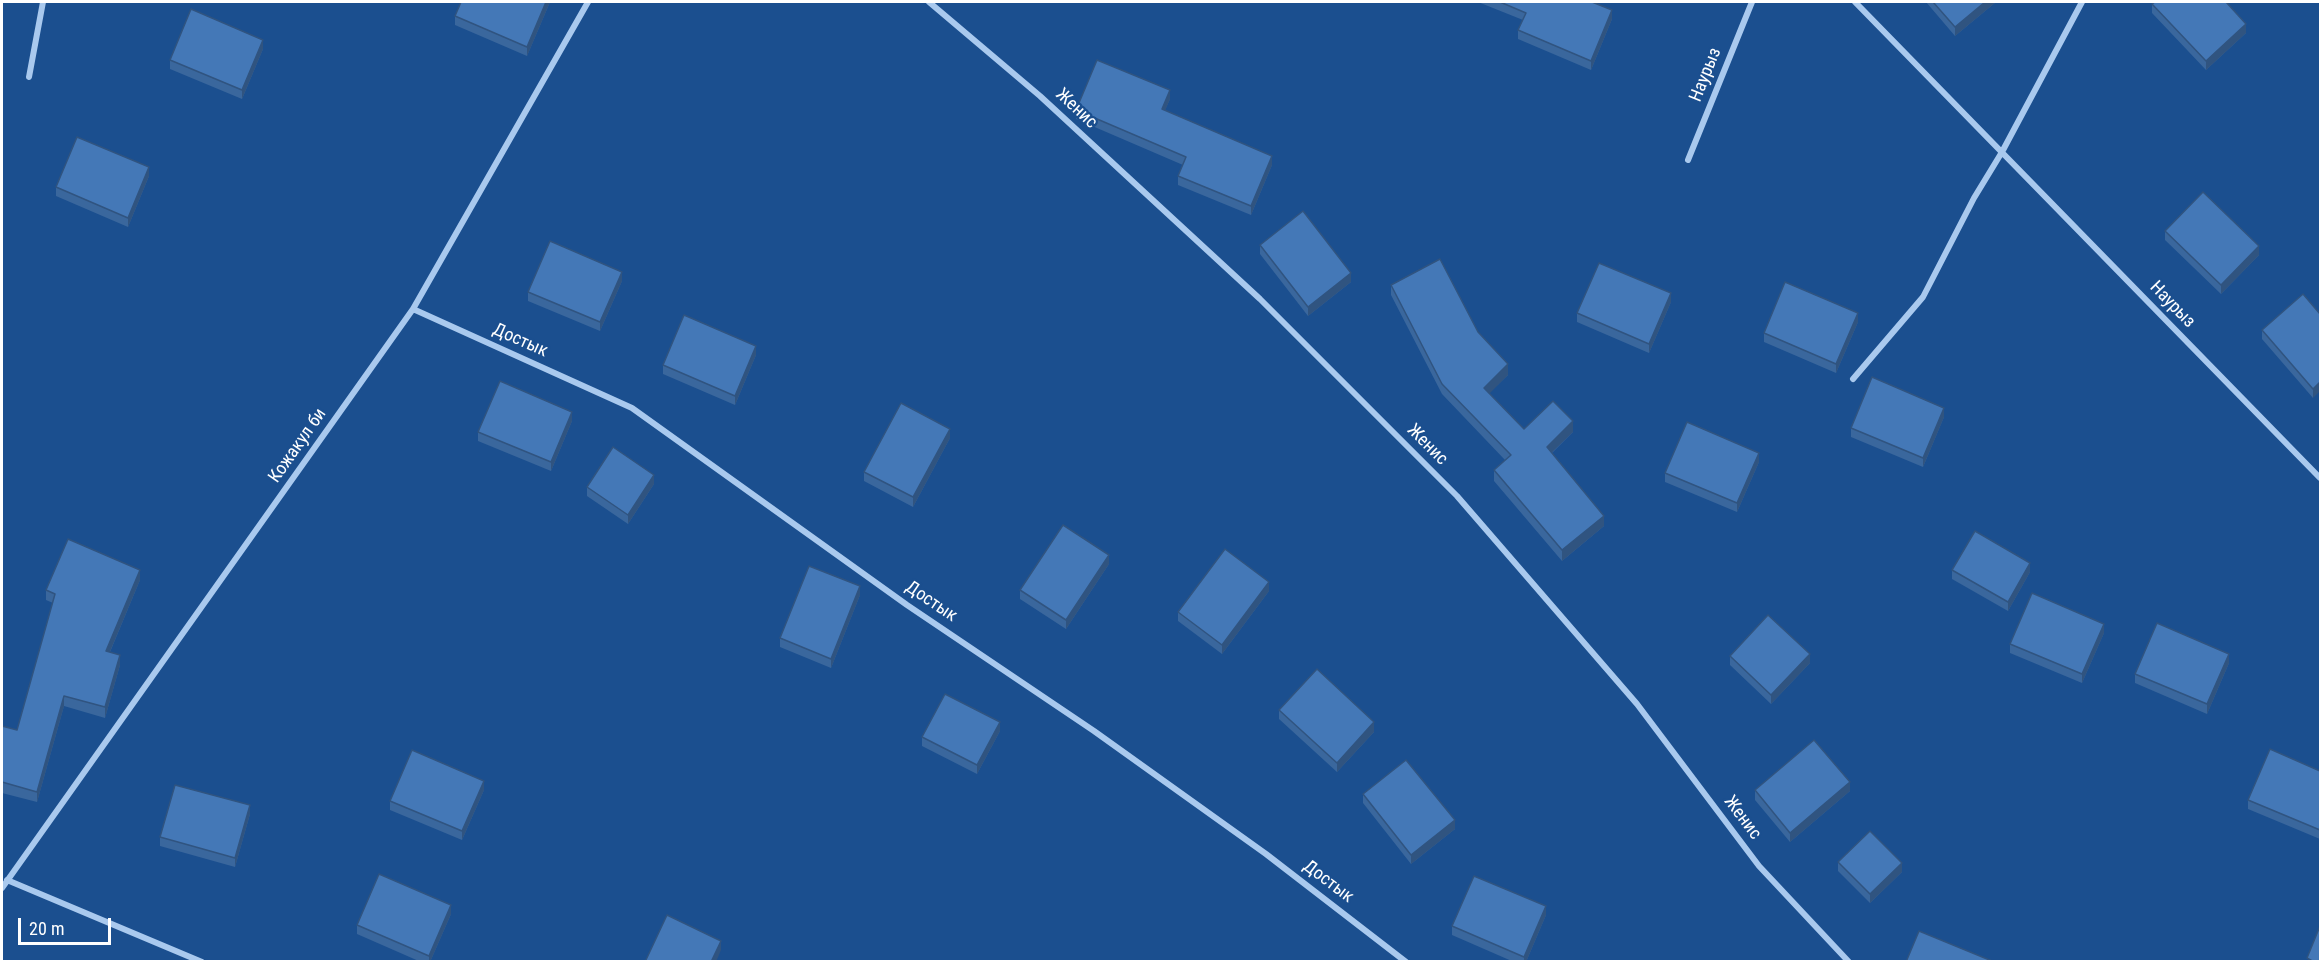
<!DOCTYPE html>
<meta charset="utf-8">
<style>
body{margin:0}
#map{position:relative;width:2322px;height:963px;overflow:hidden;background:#1b4f8f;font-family:"Roboto Condensed",sans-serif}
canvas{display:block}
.frame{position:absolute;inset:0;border:3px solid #fff;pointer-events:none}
.scale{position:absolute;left:18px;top:918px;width:93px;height:27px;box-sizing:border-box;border:3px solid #fff;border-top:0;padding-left:8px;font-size:18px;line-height:21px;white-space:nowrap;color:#fff;-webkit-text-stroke:4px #1b4f8f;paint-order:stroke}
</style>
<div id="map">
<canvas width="2322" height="963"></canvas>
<div class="frame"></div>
<div class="scale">20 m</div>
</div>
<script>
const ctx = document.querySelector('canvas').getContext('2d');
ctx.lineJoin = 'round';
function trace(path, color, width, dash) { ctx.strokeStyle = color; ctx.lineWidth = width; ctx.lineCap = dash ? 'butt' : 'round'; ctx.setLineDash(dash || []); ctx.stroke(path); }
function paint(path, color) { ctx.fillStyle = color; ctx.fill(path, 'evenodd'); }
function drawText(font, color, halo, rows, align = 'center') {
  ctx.font = font + ' "Roboto Condensed",sans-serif'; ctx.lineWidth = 4.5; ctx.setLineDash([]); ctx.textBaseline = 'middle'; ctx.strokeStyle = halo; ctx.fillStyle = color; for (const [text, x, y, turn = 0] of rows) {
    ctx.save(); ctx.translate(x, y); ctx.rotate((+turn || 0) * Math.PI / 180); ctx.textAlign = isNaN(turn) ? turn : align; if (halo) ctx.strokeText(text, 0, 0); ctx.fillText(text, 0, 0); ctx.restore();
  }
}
trace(new Path2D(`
 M 929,2 L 1040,96 L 1260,299 L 1457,496 L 1637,704 L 1759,866 L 1849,962
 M 1855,2 L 2320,478
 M 29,77 L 43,2
 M 1688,160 L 1752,2
 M 413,309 L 632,408 L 907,605 L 1094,731 L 1266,854 L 1406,962
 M 1853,379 L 1923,297 L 1974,198 L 2002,152 L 2082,2
 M 7,880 L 202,962
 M 2,888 L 413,309 L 588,2`), '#a9c9ee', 6);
paint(new Path2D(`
 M 461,2 L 550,2 L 527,56 L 455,25 L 455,16 Z
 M 1478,2 L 1592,2 L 1612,19 L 1591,70 L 1518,39 L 1518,30 L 1523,20 Z
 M 1926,2 L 1996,2 L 1955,36 Z
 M 2152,4 L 2246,33 L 2206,70 L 2152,13 Z
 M 263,49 L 242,99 L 170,69 L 170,60 Z
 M 1170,99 L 1165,110 L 1272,165 L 1251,215 L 1178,185 L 1178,176 L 1183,165 L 1076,119 L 1076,110 Z
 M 149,176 L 128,227 L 56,196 L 56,187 Z
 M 2165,231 L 2259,255 L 2221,294 L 2165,240 Z
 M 1260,245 L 1351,282 L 1308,316 L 1260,254 Z
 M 622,281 L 600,331 L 528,301 L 528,292 Z
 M 1391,285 L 1478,332 L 1508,375 L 1489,393 L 1524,429 L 1573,432 L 1552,453 L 1604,526 L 1562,561 L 1494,481 L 1494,470 L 1505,460 L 1442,394 L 1391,295 Z
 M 1671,302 L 1649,353 L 1577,322 L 1577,313 Z
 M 2320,314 L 2313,398 L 2262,339 L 2262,330 Z
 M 1858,322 L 1836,373 L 1764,342 L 1764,333 Z
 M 756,355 L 735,405 L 663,374 L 663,365 Z
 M 1944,417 L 1923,467 L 1851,437 L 1851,428 Z
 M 572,421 L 551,471 L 478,441 L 478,432 Z
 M 950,438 L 913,507 L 864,481 L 864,472 Z
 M 1759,462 L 1737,512 L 1665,482 L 1665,473 Z
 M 654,484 L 628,524 L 587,496 L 587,487 Z
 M 1109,564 L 1066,629 L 1020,599 L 1020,590 Z
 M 1952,570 L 2030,572 L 2008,611 L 1952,579 Z
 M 140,580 L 110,652 L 120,665 L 105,718 L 64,706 L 37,802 L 2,793 L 2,726 L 17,730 L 53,603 L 46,600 L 46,590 Z
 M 1269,591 L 1222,654 L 1178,621 L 1178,612 Z
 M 860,595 L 831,668 L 780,647 L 780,638 Z
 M 2104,633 L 2082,683 L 2010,653 L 2010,644 Z
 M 1730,656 L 1810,663 L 1771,704 L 1730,665 Z
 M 2229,663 L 2207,714 L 2135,683 L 2135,674 Z
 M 1279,710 L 1374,732 L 1337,772 L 1279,719 Z
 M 1000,731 L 977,774 L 922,746 L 922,737 Z
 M 2320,771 L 2320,839 L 2248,809 L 2248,800 Z
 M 484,790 L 462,840 L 390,810 L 390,801 Z
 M 1755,790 L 1850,791 L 1790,842 L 1755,800 Z
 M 1363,794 L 1455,829 L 1411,864 L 1363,803 Z
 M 250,814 L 235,867 L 160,846 L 160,837 Z
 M 1838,862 L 1902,872 L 1870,903 L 1838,871 Z
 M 451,914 L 430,962 L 421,962 L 357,934 L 357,925 Z
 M 1546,915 L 1526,962 L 1514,962 L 1452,935 L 1452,926 Z`), '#3a679d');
paint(new Path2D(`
 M 546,2 L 550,2 L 527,56 L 527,47 Z
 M 1985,2 L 1996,2 L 1955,36 L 1955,27 Z
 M 1612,10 L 1612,19 L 1591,70 L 1591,61 Z
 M 2246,24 L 2246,33 L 2206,70 L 2206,61 Z
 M 263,40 L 263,49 L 242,99 L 242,90 Z
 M 1170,90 L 1170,99 L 1162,118 L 1162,109 Z
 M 1272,156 L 1272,165 L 1251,215 L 1251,206 Z
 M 149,167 L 149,176 L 128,227 L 128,218 Z
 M 2259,246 L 2259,255 L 2221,294 L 2221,285 Z
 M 622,272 L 622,281 L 600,331 L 600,322 Z
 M 1351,273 L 1351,282 L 1308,316 L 1308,307 Z
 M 1671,293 L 1671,302 L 1649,353 L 1649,344 Z
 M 1858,313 L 1858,322 L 1836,373 L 1836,364 Z
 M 756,346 L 756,355 L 735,405 L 735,396 Z
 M 1508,364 L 1508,375 L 1484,399 L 1484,388 Z
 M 2320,382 L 2320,391 L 2313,398 L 2313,389 Z
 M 1944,408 L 1944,417 L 1923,467 L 1923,458 Z
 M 572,412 L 572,421 L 551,471 L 551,462 Z
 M 1573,421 L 1573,432 L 1547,457 L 1547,447 Z
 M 950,429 L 950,438 L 913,507 L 913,497 Z
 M 1759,453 L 1759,462 L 1737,512 L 1737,503 Z
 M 654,475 L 654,484 L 628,524 L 628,515 Z
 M 1604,516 L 1604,526 L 1562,561 L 1562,550 Z
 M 1109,555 L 1109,564 L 1066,629 L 1066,620 Z
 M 2030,563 L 2030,572 L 2008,611 L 2008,602 Z
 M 140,570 L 140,580 L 106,661 L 106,651 Z
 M 1269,582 L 1269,591 L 1222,654 L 1222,645 Z
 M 860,586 L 860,595 L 831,668 L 831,659 Z
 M 2104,624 L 2104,633 L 2082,683 L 2082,674 Z
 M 1810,654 L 1810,663 L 1771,704 L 1771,695 Z
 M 2229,654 L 2229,663 L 2207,714 L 2207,704 Z
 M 120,655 L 120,665 L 105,718 L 105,707 Z
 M 64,696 L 64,706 L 37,802 L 37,792 Z
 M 1000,722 L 1000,731 L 977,774 L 977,765 Z
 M 1374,722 L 1374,732 L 1337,772 L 1337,763 Z
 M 484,781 L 484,790 L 462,840 L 462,831 Z
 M 1850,782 L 1850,791 L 1790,842 L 1790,833 Z
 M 250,805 L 250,814 L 235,867 L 235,858 Z
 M 1455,820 L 1455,829 L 1411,864 L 1411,855 Z
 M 1902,863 L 1902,872 L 1870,903 L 1870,894 Z
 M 451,905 L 451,914 L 430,962 L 429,962 L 429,956 Z
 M 1546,906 L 1546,915 L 1526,962 L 1524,962 L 1524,957 Z
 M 721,941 L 721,950 L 716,962 L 711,962 Z`), '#305480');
const building = new Path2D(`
 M 461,2 L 546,2 L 527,47 L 455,16 Z
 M 1500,2 L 1592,2 L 1612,10 L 1591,61 L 1518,30 L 1526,13 Z
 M 1933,2 L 1985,2 L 1955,27 Z
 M 2155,2 L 2226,2 L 2246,24 L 2206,61 L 2152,4 Z
 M 191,9 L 263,40 L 242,90 L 170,60 Z
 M 1097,60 L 1170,90 L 1162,109 L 1272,156 L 1251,206 L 1178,176 L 1186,157 L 1076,110 Z
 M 77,137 L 149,167 L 128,218 L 56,187 Z
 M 2203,192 L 2259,246 L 2221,285 L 2165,231 Z
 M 1303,211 L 1351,273 L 1308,307 L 1260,245 Z
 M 550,241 L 622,272 L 600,322 L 528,292 Z
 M 1440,259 L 1478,332 L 1508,364 L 1484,388 L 1524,429 L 1553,401 L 1573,421 L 1547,447 L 1604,516 L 1562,550 L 1494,470 L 1511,455 L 1442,384 L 1391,285 Z
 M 1599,263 L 1671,293 L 1649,344 L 1577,313 Z
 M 1785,282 L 1858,313 L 1836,364 L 1764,333 Z
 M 2303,294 L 2320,314 L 2320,382 L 2313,389 L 2262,330 Z
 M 684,315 L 756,346 L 735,396 L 663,365 Z
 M 1872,377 L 1944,408 L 1923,458 L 1851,428 Z
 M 500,381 L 572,412 L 551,462 L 478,432 Z
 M 901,403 L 950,429 L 913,497 L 864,472 Z
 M 1687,422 L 1759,453 L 1737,503 L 1665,473 Z
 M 613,447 L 654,475 L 628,515 L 587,487 Z
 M 1063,525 L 1109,555 L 1066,620 L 1020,590 Z
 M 1975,531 L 2030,563 L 2008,602 L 1952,570 Z
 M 68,539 L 140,570 L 106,651 L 120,655 L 105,707 L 64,696 L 37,792 L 2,782 L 2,726 L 17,730 L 55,594 L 46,590 Z
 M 1225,549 L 1269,582 L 1222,645 L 1178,612 Z
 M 809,566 L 860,586 L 831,659 L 780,638 Z
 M 2032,593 L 2104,624 L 2082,674 L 2010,644 Z
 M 1768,615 L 1810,654 L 1771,695 L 1730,656 Z
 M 2157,623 L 2229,654 L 2207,704 L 2135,674 Z
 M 1317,669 L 1374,722 L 1337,763 L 1279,710 Z
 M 945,694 L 1000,722 L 977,765 L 922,737 Z
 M 1814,740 L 1850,782 L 1790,833 L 1755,790 Z
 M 2270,749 L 2320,771 L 2320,830 L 2248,800 Z
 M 412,750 L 484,781 L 462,831 L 390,801 Z
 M 1406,760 L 1455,820 L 1411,855 L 1363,794 Z
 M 175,785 L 250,805 L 235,858 L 160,837 Z
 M 1870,831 L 1902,863 L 1870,894 L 1838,862 Z
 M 379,874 L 451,905 L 429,956 L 357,925 Z
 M 1474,876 L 1546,906 L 1524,957 L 1452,926 Z
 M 667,915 L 721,941 L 711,962 L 645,962 Z
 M 2320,926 L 2320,962 L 2314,962 L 2307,958 Z
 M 1919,931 L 1992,961 L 1992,962 L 1906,962 Z`);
paint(building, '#4478b7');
trace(building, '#305480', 1.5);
drawText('18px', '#fff', '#1b4f8f', [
 ["Наурыз",1706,75,-68],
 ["Женис",1076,109,43],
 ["Наурыз",2172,305,46],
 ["Достык",520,341,24],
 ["Женис",1427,445,45],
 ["Кожакул би",298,446,-55],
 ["Достык",931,602,34],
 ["Женис",1742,818,53],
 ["Достык",1328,882,37]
]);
</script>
